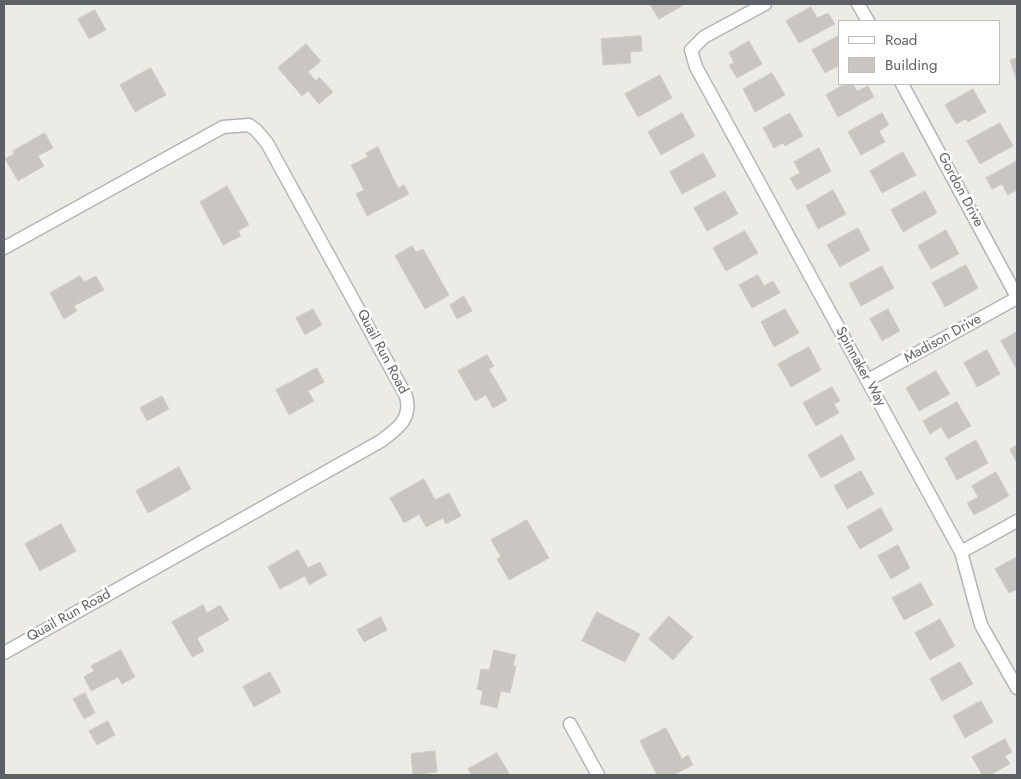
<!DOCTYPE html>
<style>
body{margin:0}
#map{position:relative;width:1021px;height:779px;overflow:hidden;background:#edebe5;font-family:Jost,sans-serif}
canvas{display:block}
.frame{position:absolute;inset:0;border:5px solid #5d6064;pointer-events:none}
.legend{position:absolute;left:838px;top:20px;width:162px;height:65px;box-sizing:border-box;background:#fff;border:1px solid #bebfc1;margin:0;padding:6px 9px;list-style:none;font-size:15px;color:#5d6064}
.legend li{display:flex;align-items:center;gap:10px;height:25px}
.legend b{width:25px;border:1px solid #bebfc1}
</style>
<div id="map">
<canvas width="1021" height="779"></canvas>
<div class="frame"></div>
<ul class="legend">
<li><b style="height:6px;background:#fff"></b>Road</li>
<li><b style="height:14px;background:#c9c6c2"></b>Building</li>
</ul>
</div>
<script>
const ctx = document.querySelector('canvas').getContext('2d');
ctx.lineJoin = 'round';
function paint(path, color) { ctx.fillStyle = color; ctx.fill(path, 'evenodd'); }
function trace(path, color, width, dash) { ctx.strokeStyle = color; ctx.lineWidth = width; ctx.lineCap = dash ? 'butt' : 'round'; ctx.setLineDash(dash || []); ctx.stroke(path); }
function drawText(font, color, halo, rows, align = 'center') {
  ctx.font = font + ' Jost,sans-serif'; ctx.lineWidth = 5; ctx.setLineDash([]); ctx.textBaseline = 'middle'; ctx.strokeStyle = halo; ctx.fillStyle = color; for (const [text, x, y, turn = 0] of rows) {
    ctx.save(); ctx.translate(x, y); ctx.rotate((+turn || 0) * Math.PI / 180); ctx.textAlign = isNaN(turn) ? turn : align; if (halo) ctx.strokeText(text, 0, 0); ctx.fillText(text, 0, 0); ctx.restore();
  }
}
const building = new Path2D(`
 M 650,4 L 681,4 L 682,6 L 659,19 Z
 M 811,7 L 817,18 L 828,13 L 835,24 L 799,43 L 786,21 Z
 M 95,10 L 106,30 L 89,39 L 78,19 Z
 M 840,35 L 840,65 L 825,73 L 812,50 Z
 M 641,36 L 642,51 L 630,52 L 631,63 L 603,65 L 601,39 Z
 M 749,41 L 762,64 L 737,78 L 729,65 L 734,63 L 729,53 Z
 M 306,44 L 321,61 L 308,72 L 316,81 L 319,77 L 333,92 L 319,104 L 308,91 L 302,96 L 278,68 Z
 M 1017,58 L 1017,81 L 1010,60 Z
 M 151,68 L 166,95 L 135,112 L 120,85 Z
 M 772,73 L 785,95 L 755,112 L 743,89 Z
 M 660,75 L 672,98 L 638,117 L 625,94 Z
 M 845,84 L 853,84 L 857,91 L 868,86 L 874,97 L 838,117 L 826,95 Z
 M 973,89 L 986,112 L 968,122 L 966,119 L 956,124 L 945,105 Z
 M 682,113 L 695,136 L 661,155 L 648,132 Z
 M 790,113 L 803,136 L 785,146 L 783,143 L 774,148 L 763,128 Z
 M 882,113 L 889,125 L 879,131 L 885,142 L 861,155 L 848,132 Z
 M 1000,123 L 1013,146 L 980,164 L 967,141 Z
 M 45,133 L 53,148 L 38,156 L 44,166 L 18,181 L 5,159 L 14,154 L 13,151 Z
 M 378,147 L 398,188 L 404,185 L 409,194 L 367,216 L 356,194 L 364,190 L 351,165 L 368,157 L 366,153 Z
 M 819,148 L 831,171 L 797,190 L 790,178 L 800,173 L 794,162 Z
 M 903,152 L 916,175 L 882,193 L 870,171 Z
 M 703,153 L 716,176 L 682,194 L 670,172 Z
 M 1017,161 L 1017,190 L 1008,195 L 1002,184 L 992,189 L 986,178 Z
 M 227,186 L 249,225 L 238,231 L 241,236 L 223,245 L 200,202 Z
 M 833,190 L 846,214 L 818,229 L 806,206 Z
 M 725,191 L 738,214 L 707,231 L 694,208 Z
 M 925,191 L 937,213 L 903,232 L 891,210 Z
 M 858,228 L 870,250 L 840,267 L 827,245 Z
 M 946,230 L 959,254 L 931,269 L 918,246 Z
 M 745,231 L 758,253 L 726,271 L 713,248 Z
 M 412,246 L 416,252 L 423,249 L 449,295 L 425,309 L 395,256 Z
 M 966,265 L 978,288 L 945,307 L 932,283 Z
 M 882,266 L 894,288 L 861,306 L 849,284 Z
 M 758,275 L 764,286 L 773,281 L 780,293 L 752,308 L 739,285 Z
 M 80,276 L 84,282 L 96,276 L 104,290 L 74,306 L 77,311 L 64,319 L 50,293 Z
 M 464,296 L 472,311 L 457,319 L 450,305 Z
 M 313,309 L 322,325 L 305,335 L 296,318 Z
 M 785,309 L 799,333 L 774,347 L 761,322 Z
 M 888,309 L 900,331 L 882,341 L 870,319 Z
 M 1017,332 L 1017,370 L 1001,341 Z
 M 809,347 L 821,370 L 791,387 L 778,364 Z
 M 987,350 L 1000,374 L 977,387 L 964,363 Z
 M 487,355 L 494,366 L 489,369 L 507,400 L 493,408 L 486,395 L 475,401 L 458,371 Z
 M 317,368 L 324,382 L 308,391 L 314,401 L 289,415 L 276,390 Z
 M 936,371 L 950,394 L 919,411 L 906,388 Z
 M 832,387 L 840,401 L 834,404 L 839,413 L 816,426 L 803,403 Z
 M 162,396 L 169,409 L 147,421 L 140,408 Z
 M 957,402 L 971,426 L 948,439 L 941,427 L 930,434 L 923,421 Z
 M 842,435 L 855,459 L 821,478 L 808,455 Z
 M 976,440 L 988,463 L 957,480 L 945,458 Z
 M 1017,445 L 1017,463 L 1010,450 Z
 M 179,467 L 191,489 L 148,513 L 136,491 Z
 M 861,471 L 874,494 L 847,509 L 834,486 Z
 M 996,472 L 1009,496 L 974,515 L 967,503 L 978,497 L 972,486 Z
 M 424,479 L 435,500 L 449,493 L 461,516 L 446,524 L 443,518 L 426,527 L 419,514 L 404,523 L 390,498 Z
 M 881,508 L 893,530 L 860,549 L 847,527 Z
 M 527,520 L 549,558 L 509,580 L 497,559 L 501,557 L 491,540 Z
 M 61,524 L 76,551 L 40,571 L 25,544 Z
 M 898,545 L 910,568 L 891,579 L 878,556 Z
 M 298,550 L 308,568 L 320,562 L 327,575 L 309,585 L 305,576 L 280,589 L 268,567 Z
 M 1017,557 L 1017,589 L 1009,593 L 995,569 Z
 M 921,583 L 933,605 L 904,620 L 892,598 Z
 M 203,605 L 207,613 L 220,605 L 229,620 L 197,638 L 204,651 L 192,657 L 172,622 Z
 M 597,612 L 640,634 L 625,662 L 582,641 Z
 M 669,616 L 693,637 L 673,660 L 649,639 Z
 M 381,617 L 387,630 L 364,642 L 357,630 Z
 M 940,619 L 955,646 L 930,660 L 915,633 Z
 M 121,650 L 135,677 L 122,684 L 118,677 L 91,691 L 84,677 L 94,671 L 91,666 Z
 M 494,650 L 516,655 L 513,665 L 516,666 L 510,693 L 501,691 L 497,708 L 480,704 L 483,691 L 477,689 L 481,669 L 489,670 Z
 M 960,662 L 973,684 L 942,701 L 930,679 Z
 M 270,672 L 281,692 L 254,707 L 243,687 Z
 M 85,693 L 95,713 L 84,719 L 73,699 Z
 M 981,701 L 993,722 L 965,738 L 953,716 Z
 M 108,721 L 115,735 L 97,745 L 89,731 Z
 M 666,728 L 682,759 L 688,755 L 693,765 L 673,775 L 657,775 L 640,741 Z
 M 1005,739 L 1012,752 L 1005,756 L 1010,764 L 990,775 L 982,775 L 972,757 Z
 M 435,751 L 437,772 L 413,775 L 411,754 Z
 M 497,753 L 510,775 L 472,775 L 468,769 Z`);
paint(building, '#c9c6c2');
trace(building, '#d1cdc4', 1);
const minor = new Path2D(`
 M 765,4 L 704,37 L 691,50 L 696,67 L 961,552 L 981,625 L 1017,688
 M 858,4 L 868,21
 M 902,84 L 1017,297
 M 4,248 L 223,127 L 249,125 L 256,130 L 267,143 L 406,396 C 412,419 398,428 381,441 L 4,653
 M 868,380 L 1017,298
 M 961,552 L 1017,521
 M 570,724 L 598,775`);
trace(minor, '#b2b5b8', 15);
trace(minor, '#fff', 12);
drawText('14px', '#5d6064', '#fff', [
 ["Gordon Drive",960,190,62],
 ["Madison Drive",943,339,-29],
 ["Quail Run Road",382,352,62],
 ["Spinnaker Way",860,367,61],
 ["Quail Run Road",69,616,-29]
]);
</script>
